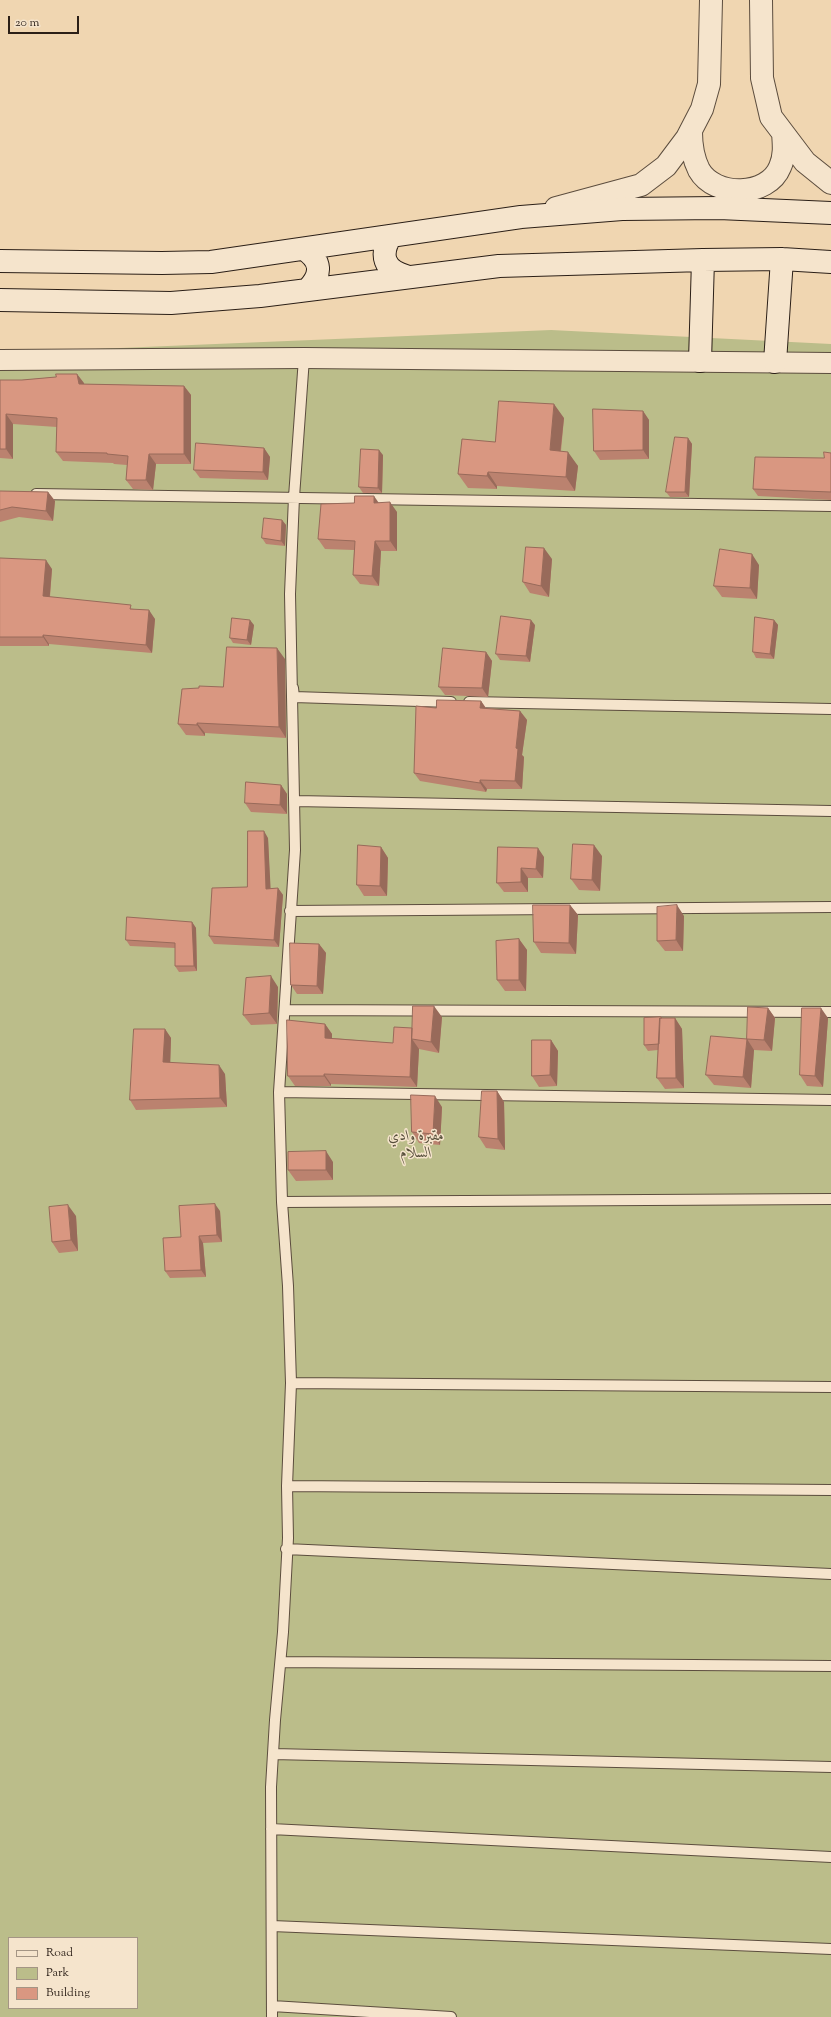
<!DOCTYPE html>
<meta charset="utf-8">
<style>
body{margin:0}
#map{position:relative;width:831px;height:2017px;overflow:hidden;background:#f0d6b1;font-family:"Sorts Mill Goudy",serif}
canvas{display:block}
.legend{position:absolute;left:8px;top:1937px;width:130px;height:72px;box-sizing:border-box;background:#f5e4cc;border:1px solid #a49584;margin:0;padding:5px 7px;list-style:none;font-size:12px;color:#2b1f17}
.legend li{display:flex;align-items:center;gap:8px;height:20px}
.legend b{width:20px;border:1px solid #a49584}
.scale{position:absolute;left:8px;top:16px;width:71px;height:18px;box-sizing:border-box;border:2px solid #2b1f17;border-top:0;padding-left:5px;font-size:12px;line-height:14px;white-space:nowrap;color:#2b1f17;-webkit-text-stroke:3px #f5e4cc;paint-order:stroke}
</style>
<div id="map">
<canvas width="831" height="2017"></canvas>
<ul class="legend">
<li><b style="height:5px;background:#f5e4cc"></b>Road</li>
<li><b style="height:11px;background:#bbbd8a"></b>Park</li>
<li><b style="height:11px;background:#d99781"></b>Building</li>
</ul>
<div class="scale">20 m</div>
</div>
<script>
const ctx = document.querySelector('canvas').getContext('2d');
ctx.lineJoin = 'round';
function paint(path, color) { ctx.fillStyle = color; ctx.fill(path, 'evenodd'); }
function trace(path, color, width, dash) { ctx.strokeStyle = color; ctx.lineWidth = width; ctx.lineCap = dash ? 'butt' : 'round'; ctx.setLineDash(dash || []); ctx.stroke(path); }
function drawText(font, color, halo, rows, align = 'center') {
  ctx.font = font + ' "Sorts Mill Goudy",Amiri,serif'; ctx.lineWidth = 3; ctx.setLineDash([]); ctx.textBaseline = 'middle'; ctx.strokeStyle = halo; ctx.fillStyle = color; for (const [text, x, y, turn = 0] of rows) {
    ctx.save(); ctx.translate(x, y); ctx.rotate((+turn || 0) * Math.PI / 180); ctx.textAlign = isNaN(turn) ? turn : align; if (halo) ctx.strokeText(text, 0, 0); ctx.fillText(text, 0, 0); ctx.restore();
  }
}
paint(new Path2D(`
 M 551,330 L 831,344 L 831,2017 L 0,2017 L 0,353 ZM 9,1938 L 137,1938 L 137,2008 L 9,2008 Z`), '#bbbd8a');
const service = new Path2D(`
 M 36,494 L 831,506
 M 293,688 L 294,697 L 451,702
 M 469,702 L 831,709
 M 295,801 L 831,811
 M 290,911 L 831,907
 M 285,1010 L 831,1012
 M 279,1092 L 831,1100
 M 282,1202 L 831,1199
 M 291,1383 L 831,1387
 M 287,1486 L 831,1490
 M 286,1549 L 831,1574
 M 281,1662 L 831,1666
 M 273,1754 L 831,1767
 M 271,1829 L 831,1857
 M 272,1926 L 831,1949
 M 272,2006 L 451,2017
 M 272,2017 L 271,1787 L 275,1720 L 283,1632 L 288,1538 L 287,1486 L 291,1383 L 288,1286 L 282,1202 L 279,1092 L 295,850 L 290,594 L 294,497 L 304,358`);
const minor = new Path2D(`
 M 0,360 L 304,358 L 831,363`);
const tertiary = new Path2D(`
 M 761,0 L 762,78 L 771,117 L 805,162 L 831,183
 M 691,132 C 691,145 693,158 699,170 C 715,198 768,197 780,167 C 785,156 784,145 783,133
 M 556,208 L 641,185 L 666,166 L 687,138 L 702,109 L 709,84 L 711,0`);
const secondary = new Path2D(`
 M 391,236 C 379,255 384,270 406,276
 M 304,249 C 322,261 322,274 308,289
 M 0,261 L 162,263 L 211,262 L 521,217 L 622,209 L 719,208 L 831,213
 M 0,300 L 171,303 L 260,296 L 499,266 L 703,260 L 782,259 L 831,262
 M 700,361 L 703,260
 M 775,362 L 782,259`);
trace(service, '#5c4d3e', 12);
trace(minor, '#5c4d3e', 22);
trace(tertiary, '#5c4d3e', 24);
trace(secondary, '#2b1f17', 24);
trace(service, '#f5e4cc', 10);
trace(minor, '#f5e4cc', 20);
trace(tertiary, '#f5e4cc', 22);
trace(secondary, '#f5e4cc', 22);
paint(new Path2D(`
 M 77,374 L 84,384 L 184,386 L 191,395 L 191,464 L 156,464 L 153,490 L 133,489 L 126,480 L 127,465 L 114,464 L 113,463 L 63,461 L 56,452 L 57,427 L 13,424 L 13,459 L 0,458 L 0,380 L 22,380 L 56,377 Z
 M 643,411 L 649,420 L 649,459 L 600,460 L 594,451 Z
 M 564,418 L 561,451 L 578,466 L 575,491 L 497,486 L 497,489 L 468,488 L 458,474 L 495,442 Z
 M 688,438 L 692,444 L 689,497 L 670,497 L 666,492 Z
 M 264,448 L 270,457 L 268,480 L 200,478 L 194,470 Z
 M 831,453 L 831,500 L 758,496 L 753,489 L 824,458 Z
 M 383,455 L 382,493 L 363,493 L 359,487 Z
 M 0,491 L 48,492 L 55,501 L 53,521 L 19,517 L 0,522 Z
 M 379,503 L 397,512 L 397,551 L 381,551 L 379,586 L 360,584 L 353,575 L 354,550 L 325,549 L 318,539 Z
 M 282,520 L 286,525 L 285,546 L 266,544 L 262,538 Z
 M 0,558 L 52,569 L 50,597 L 134,609 L 155,619 L 152,653 L 49,644 L 49,646 L 0,646 Z
 M 552,559 L 549,597 L 530,593 L 523,582 Z
 M 759,565 L 757,599 L 722,597 L 714,586 Z
 M 774,620 L 778,625 L 774,659 L 756,658 L 753,652 Z
 M 254,625 L 251,645 L 233,643 L 230,638 Z
 M 535,625 L 530,662 L 500,660 L 496,654 Z
 M 486,652 L 492,661 L 488,697 L 445,695 L 439,687 Z
 M 285,659 L 286,738 L 205,733 L 205,736 L 186,735 L 178,724 L 199,688 L 223,687 Z
 M 481,701 L 486,708 L 520,711 L 527,720 L 522,755 L 524,757 L 522,789 L 487,789 L 486,792 L 420,781 L 414,773 L 436,708 Z
 M 281,785 L 287,794 L 287,814 L 251,812 L 245,803 Z
 M 268,838 L 270,888 L 278,888 L 283,895 L 279,947 L 214,944 L 209,936 L 247,887 Z
 M 381,847 L 388,858 L 387,896 L 364,896 L 357,885 Z
 M 498,847 L 544,857 L 543,878 L 528,878 L 528,892 L 504,892 L 497,883 Z
 M 602,856 L 600,891 L 579,890 L 571,879 Z
 M 570,905 L 578,915 L 576,954 L 541,953 L 534,942 Z
 M 684,916 L 683,951 L 665,951 L 657,941 Z
 M 192,922 L 196,928 L 197,971 L 179,972 L 175,966 L 175,948 L 130,946 L 126,940 Z
 M 519,939 L 527,950 L 526,991 L 505,991 L 497,980 Z
 M 319,944 L 326,953 L 323,994 L 297,994 L 291,985 Z
 M 278,987 L 277,1024 L 251,1025 L 243,1015 Z
 M 768,1008 L 775,1018 L 772,1051 L 754,1050 L 751,1088 L 714,1085 L 706,1075 L 747,1039 Z
 M 442,1017 L 439,1053 L 419,1049 L 417,1087 L 331,1084 L 331,1086 L 295,1086 L 288,1076 L 325,1024 L 332,1034 L 332,1038 L 393,1043 L 412,1028 Z
 M 662,1018 L 675,1018 L 682,1029 L 684,1088 L 665,1089 L 657,1078 L 658,1050 L 648,1051 L 644,1045 Z
 M 828,1018 L 823,1087 L 807,1086 L 800,1075 Z
 M 165,1029 L 171,1038 L 170,1063 L 225,1074 L 227,1107 L 136,1110 L 130,1100 Z
 M 551,1040 L 558,1051 L 557,1086 L 539,1087 L 532,1076 Z
 M 497,1091 L 504,1102 L 505,1150 L 486,1148 L 479,1137 Z
 M 442,1107 L 440,1145 L 419,1143 L 412,1132 Z
 M 333,1162 L 333,1180 L 296,1181 L 288,1170 Z
 M 220,1211 L 222,1242 L 203,1243 L 206,1277 L 170,1278 L 165,1271 Z
 M 76,1216 L 78,1251 L 59,1253 L 52,1242 Z`), '#bb826f');
paint(new Path2D(`
 M 77,374 L 84,383 L 86,394 L 79,384 Z
 M 184,386 L 191,395 L 191,464 L 184,454 Z
 M 554,404 L 564,418 L 559,464 L 550,450 Z
 M 643,411 L 649,420 L 649,459 L 643,450 Z
 M 6,414 L 13,424 L 13,459 L 6,449 Z
 M 688,438 L 692,444 L 689,497 L 685,492 Z
 M 264,448 L 270,457 L 268,480 L 263,472 Z
 M 379,450 L 383,455 L 382,493 L 378,488 Z
 M 568,452 L 578,466 L 575,491 L 566,477 Z
 M 149,454 L 156,464 L 153,490 L 146,480 Z
 M 488,472 L 497,486 L 497,489 L 487,476 Z
 M 48,492 L 55,501 L 53,521 L 46,511 Z
 M 374,496 L 381,506 L 374,503 Z
 M 390,502 L 397,512 L 397,551 L 390,541 Z
 M 282,520 L 286,525 L 285,546 L 281,541 Z
 M 375,541 L 381,551 L 379,586 L 372,576 Z
 M 544,548 L 552,559 L 549,597 L 541,586 Z
 M 752,554 L 759,565 L 757,599 L 750,588 Z
 M 46,560 L 52,569 L 49,605 L 43,596 Z
 M 149,610 L 155,619 L 152,653 L 146,645 Z
 M 250,620 L 254,625 L 251,645 L 247,640 Z
 M 531,620 L 535,625 L 530,662 L 526,656 Z
 M 774,620 L 778,625 L 774,659 L 770,654 Z
 M 43,635 L 49,644 L 49,646 L 43,637 Z
 M 277,648 L 285,659 L 286,738 L 279,727 Z
 M 486,652 L 492,661 L 488,697 L 482,688 Z
 M 481,701 L 487,710 L 480,708 Z
 M 520,711 L 527,720 L 522,755 L 524,757 L 522,789 L 515,781 L 516,748 Z
 M 197,723 L 205,733 L 205,736 L 197,725 Z
 M 480,780 L 487,789 L 486,792 L 480,783 Z
 M 281,785 L 287,794 L 287,814 L 280,805 Z
 M 264,831 L 268,838 L 271,896 L 266,889 Z
 M 594,845 L 602,856 L 600,891 L 592,880 Z
 M 381,847 L 388,858 L 387,896 L 380,886 Z
 M 538,848 L 544,857 L 543,878 L 536,869 Z
 M 521,868 L 528,878 L 528,892 L 521,882 Z
 M 278,888 L 283,895 L 279,947 L 274,940 Z
 M 570,905 L 578,915 L 576,954 L 569,943 Z
 M 677,905 L 684,916 L 683,951 L 676,940 Z
 M 192,922 L 196,928 L 197,971 L 194,966 Z
 M 519,939 L 527,950 L 526,991 L 519,980 Z
 M 319,944 L 326,953 L 323,994 L 317,986 Z
 M 271,976 L 278,987 L 277,1024 L 269,1013 Z
 M 434,1006 L 442,1017 L 439,1053 L 431,1042 Z
 M 768,1008 L 775,1018 L 772,1051 L 764,1040 Z
 M 821,1008 L 828,1018 L 823,1087 L 815,1076 Z
 M 675,1018 L 682,1029 L 684,1088 L 676,1078 Z
 M 325,1024 L 332,1034 L 332,1048 L 325,1038 Z
 M 165,1029 L 171,1038 L 170,1071 L 163,1062 Z
 M 412,1039 L 419,1049 L 417,1087 L 410,1077 Z
 M 747,1039 L 754,1050 L 751,1088 L 743,1077 Z
 M 551,1040 L 558,1051 L 557,1086 L 550,1075 Z
 M 219,1065 L 225,1074 L 227,1107 L 220,1098 Z
 M 324,1074 L 331,1084 L 331,1086 L 324,1076 Z
 M 497,1091 L 504,1102 L 505,1150 L 498,1139 Z
 M 435,1096 L 442,1107 L 440,1145 L 433,1134 Z
 M 326,1151 L 333,1162 L 333,1180 L 326,1170 Z
 M 215,1204 L 220,1211 L 222,1242 L 217,1235 Z
 M 68,1205 L 76,1216 L 78,1251 L 71,1240 Z
 M 199,1236 L 203,1243 L 206,1277 L 201,1270 Z`), '#986a5a');
const building = new Path2D(`
 M 56,374 L 77,374 L 79,384 L 184,386 L 184,454 L 149,454 L 146,480 L 126,480 L 128,456 L 107,454 L 107,453 L 56,452 L 57,418 L 6,414 L 6,449 L 0,449 L 0,380 L 22,380 L 56,377 Z
 M 499,401 L 554,404 L 550,450 L 568,452 L 566,477 L 488,472 L 487,476 L 458,474 L 462,439 L 495,442 Z
 M 593,409 L 643,411 L 643,450 L 594,451 Z
 M 675,437 L 688,438 L 685,492 L 666,492 Z
 M 196,443 L 264,448 L 263,472 L 194,470 Z
 M 361,449 L 379,450 L 378,488 L 359,487 Z
 M 824,452 L 831,453 L 831,492 L 753,489 L 755,457 L 824,458 Z
 M 0,491 L 48,492 L 46,511 L 12,507 L 0,510 Z
 M 355,496 L 374,496 L 374,503 L 390,502 L 390,541 L 375,541 L 372,576 L 353,575 L 355,541 L 318,539 L 321,504 L 354,503 Z
 M 264,518 L 282,520 L 281,541 L 262,538 Z
 M 526,547 L 544,548 L 541,586 L 523,582 Z
 M 720,549 L 752,554 L 750,588 L 714,586 Z
 M 0,558 L 46,560 L 43,596 L 131,605 L 130,609 L 149,610 L 146,645 L 43,635 L 43,637 L 0,637 Z
 M 501,616 L 531,620 L 526,656 L 496,654 Z
 M 755,617 L 774,620 L 770,654 L 753,652 Z
 M 232,618 L 250,620 L 247,640 L 230,638 Z
 M 227,647 L 277,648 L 279,727 L 197,723 L 197,725 L 178,724 L 182,689 L 199,688 L 199,686 L 223,687 Z
 M 443,648 L 486,652 L 482,688 L 439,687 Z
 M 437,700 L 481,701 L 480,708 L 520,711 L 516,748 L 518,749 L 515,781 L 480,780 L 480,783 L 414,773 L 416,706 L 436,708 Z
 M 246,782 L 281,785 L 280,805 L 245,803 Z
 M 248,831 L 264,831 L 266,889 L 278,888 L 274,940 L 209,936 L 212,888 L 247,887 Z
 M 573,844 L 594,845 L 592,880 L 571,879 Z
 M 358,845 L 381,847 L 380,886 L 357,885 Z
 M 498,847 L 538,848 L 536,869 L 521,868 L 521,882 L 497,883 Z
 M 533,905 L 570,905 L 569,943 L 534,942 Z
 M 677,905 L 676,940 L 657,941 L 657,907 Z
 M 127,917 L 192,922 L 194,966 L 175,966 L 175,943 L 126,940 Z
 M 519,939 L 519,980 L 497,980 L 496,941 Z
 M 290,943 L 319,944 L 317,986 L 291,985 Z
 M 271,976 L 269,1013 L 243,1015 L 246,978 Z
 M 413,1006 L 434,1006 L 431,1042 L 412,1039 Z
 M 748,1007 L 768,1008 L 764,1040 L 747,1039 Z
 M 802,1008 L 821,1008 L 815,1076 L 800,1075 Z
 M 661,1017 L 662,1018 L 660,1018 L 659,1044 L 644,1045 L 644,1018 Z
 M 660,1018 L 675,1018 L 676,1078 L 657,1078 Z
 M 287,1020 L 325,1024 L 325,1038 L 393,1043 L 394,1027 L 412,1028 L 410,1077 L 324,1074 L 324,1076 L 288,1076 Z
 M 134,1029 L 165,1029 L 163,1062 L 219,1065 L 220,1098 L 130,1100 Z
 M 711,1036 L 747,1039 L 743,1077 L 706,1075 Z
 M 532,1040 L 551,1040 L 550,1075 L 532,1076 Z
 M 482,1091 L 497,1091 L 498,1139 L 479,1137 Z
 M 411,1095 L 435,1096 L 433,1134 L 412,1132 Z
 M 326,1151 L 326,1170 L 288,1170 L 288,1152 Z
 M 215,1204 L 217,1235 L 199,1236 L 201,1270 L 165,1271 L 163,1238 L 181,1237 L 179,1206 Z
 M 68,1205 L 71,1240 L 52,1242 L 49,1207 Z`);
paint(building, '#d99781');
trace(building, '#986a5a', 1);
drawText('italic 15px', '#564e3a', '#f5e4cc', [
 ["مقبرة وادي",416,1137],
 ["السلام",416,1154]
]);
</script>
